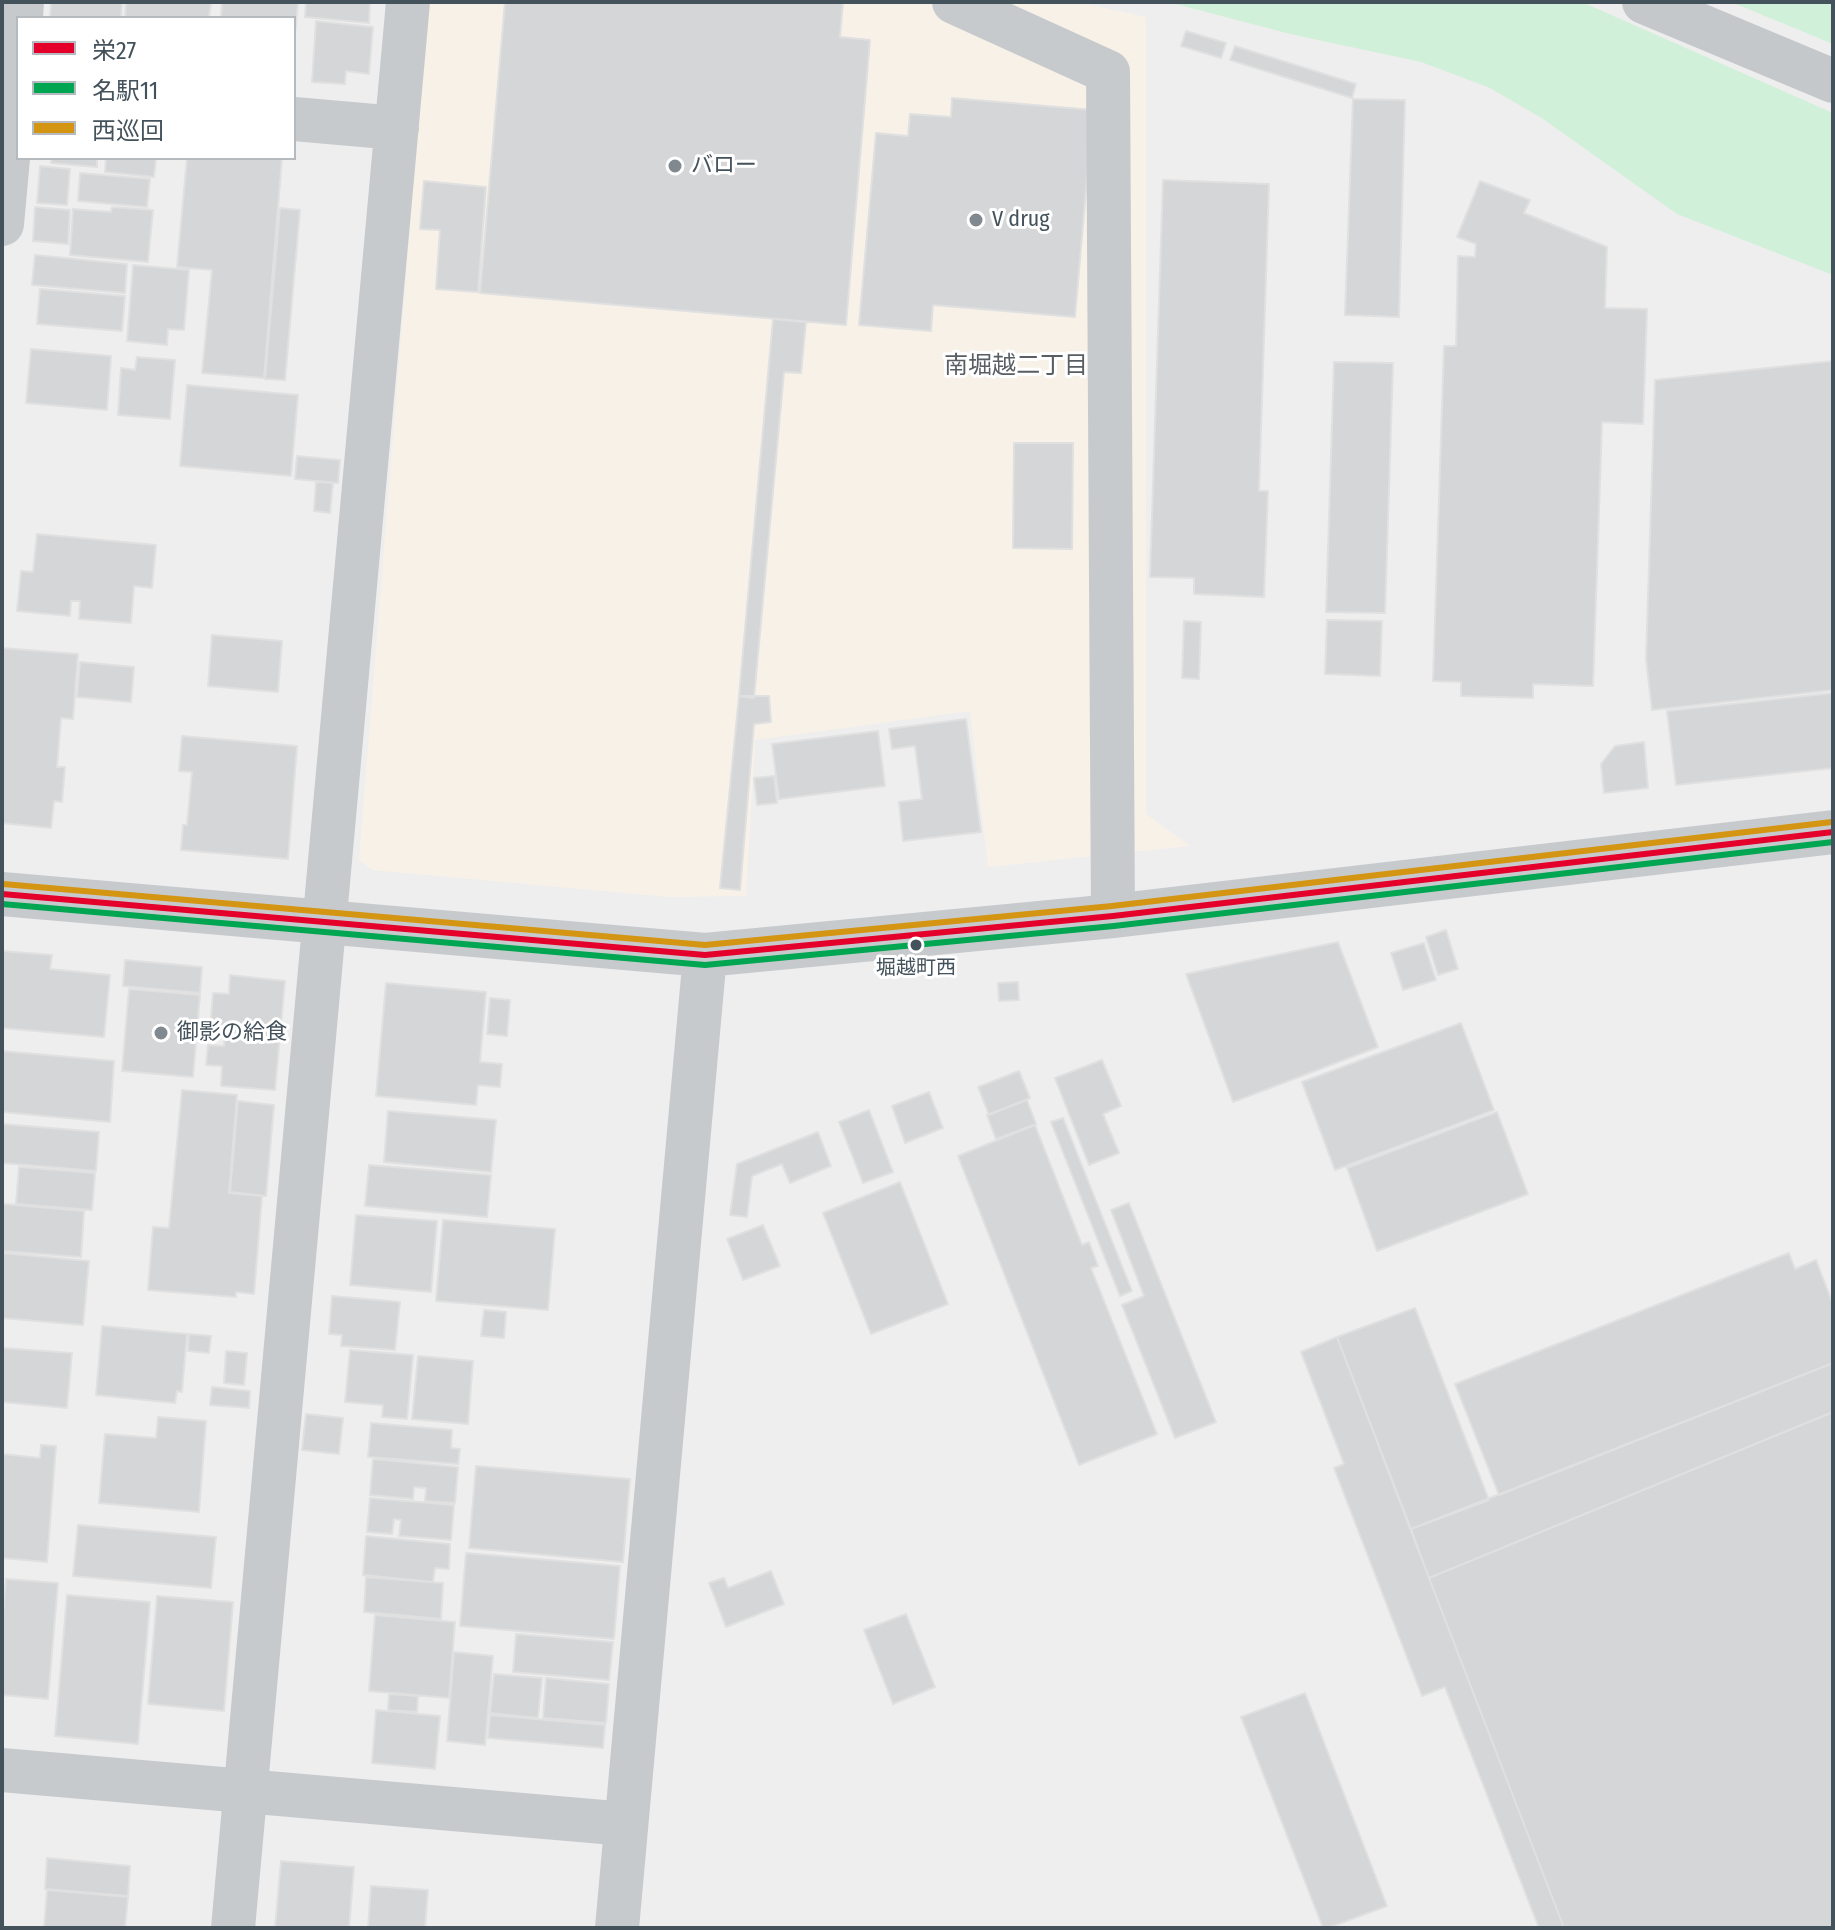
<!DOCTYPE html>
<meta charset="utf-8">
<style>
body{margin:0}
#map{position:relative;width:1835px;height:1930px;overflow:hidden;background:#efeeee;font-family:"Fira Sans Condensed","Noto Sans JP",sans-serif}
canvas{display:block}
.frame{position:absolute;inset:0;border:4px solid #44525c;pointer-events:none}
.legend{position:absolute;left:16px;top:16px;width:280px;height:144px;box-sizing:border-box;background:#fff;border:2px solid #b4babe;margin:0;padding:10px 14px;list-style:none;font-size:24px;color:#44525c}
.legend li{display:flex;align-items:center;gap:16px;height:40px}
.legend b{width:40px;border:2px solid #b4babe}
</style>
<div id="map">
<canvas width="1835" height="1930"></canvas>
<div class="frame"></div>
<ul class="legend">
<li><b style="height:10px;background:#e4002b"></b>栄27</li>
<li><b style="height:10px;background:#00a651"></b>名駅11</li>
<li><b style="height:10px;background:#d39512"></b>西巡回</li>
</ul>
</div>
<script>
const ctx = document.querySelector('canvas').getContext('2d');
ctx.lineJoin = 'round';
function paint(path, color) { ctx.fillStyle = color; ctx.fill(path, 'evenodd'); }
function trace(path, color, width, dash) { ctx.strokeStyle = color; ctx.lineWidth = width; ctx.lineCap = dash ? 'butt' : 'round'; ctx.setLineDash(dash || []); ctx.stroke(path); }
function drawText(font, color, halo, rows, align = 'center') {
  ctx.font = font + ' "Fira Sans Condensed","Noto Sans JP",sans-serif'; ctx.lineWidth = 6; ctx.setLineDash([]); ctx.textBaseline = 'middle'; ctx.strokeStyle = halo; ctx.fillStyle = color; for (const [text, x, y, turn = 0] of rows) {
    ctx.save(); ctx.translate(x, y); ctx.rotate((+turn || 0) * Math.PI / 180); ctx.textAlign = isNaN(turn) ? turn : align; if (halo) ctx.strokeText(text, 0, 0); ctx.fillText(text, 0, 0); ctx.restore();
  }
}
paint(new Path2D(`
 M 428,2 L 1078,2 L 1146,17 L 1146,814 L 1190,846 L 988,867 L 970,711 L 755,740 L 746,896 L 669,897 L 372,870 L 359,860 Z`), '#f7f1e8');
paint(new Path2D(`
 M 1168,2 L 1582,2 L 1833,113 L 1833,275 L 1677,214 L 1543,119 L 1490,88 L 1421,62 L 1290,34 Z
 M 1731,2 L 1833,2 L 1833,44 Z`), '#d1f0da');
const building = new Path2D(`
 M 51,2 L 122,2 L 121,18 L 50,18 Z
 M 126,2 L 211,2 L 209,18 L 125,18 Z
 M 222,2 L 298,2 L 294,45 L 294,18 L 221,18 Z
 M 306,2 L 370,2 L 369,23 L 305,17 Z
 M 505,2 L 843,2 L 840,37 L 870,40 L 846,325 L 480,293 Z
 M 316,21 L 373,27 L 369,74 L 346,71 L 345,84 L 312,82 Z
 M 1186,31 L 1226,43 L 1221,58 L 1181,46 Z
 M 1235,46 L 1356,84 L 1352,98 L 1230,60 Z
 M 952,98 L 1093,110 L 1075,317 L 933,305 L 931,331 L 859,325 L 876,133 L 908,136 L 910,114 L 951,117 Z
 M 1353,99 L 1405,100 L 1399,317 L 1345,315 Z
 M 52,158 L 97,158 L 97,167 L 51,163 Z
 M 106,158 L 156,158 L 154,177 L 105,172 Z
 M 187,158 L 282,158 L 264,378 L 202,373 L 212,270 L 177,267 Z
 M 40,166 L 70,169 L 67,205 L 37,203 Z
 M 80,173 L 150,179 L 147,207 L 78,201 Z
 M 1163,180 L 1269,184 L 1259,491 L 1268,491 L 1264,597 L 1194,594 L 1194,578 L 1150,577 Z
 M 424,181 L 486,187 L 478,292 L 436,289 L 440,230 L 420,229 Z
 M 1480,181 L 1530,200 L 1524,213 L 1607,247 L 1605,308 L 1647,309 L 1643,424 L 1602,422 L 1593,686 L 1533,684 L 1533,698 L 1461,696 L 1461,682 L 1433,681 L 1444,346 L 1456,346 L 1458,256 L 1475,257 L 1476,244 L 1457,237 Z
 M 35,207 L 70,210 L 68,244 L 33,241 Z
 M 112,207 L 153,210 L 148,262 L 70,255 L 73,209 L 111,212 Z
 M 280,208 L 300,210 L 285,380 L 265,379 Z
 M 35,255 L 127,264 L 125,293 L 32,285 Z
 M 133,265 L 189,270 L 184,330 L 168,329 L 167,345 L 127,341 Z
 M 40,289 L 125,296 L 122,331 L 37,324 Z
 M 773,319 L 806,322 L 801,373 L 784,372 L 754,698 L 739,696 Z
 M 31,349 L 111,356 L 107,410 L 26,403 Z
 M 137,357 L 175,360 L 170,419 L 118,415 L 121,368 L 135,370 Z
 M 1833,361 L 1833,690 L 1652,710 L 1646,659 L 1655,380 Z
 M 1334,362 L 1393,363 L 1385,613 L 1326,612 Z
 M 187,385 L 298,395 L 291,476 L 180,466 Z
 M 1014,443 L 1073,443 L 1072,549 L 1013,548 Z
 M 297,456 L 340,460 L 338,483 L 295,479 Z
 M 316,482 L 333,483 L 330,513 L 314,511 Z
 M 37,534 L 156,545 L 152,588 L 134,586 L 131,623 L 79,619 L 80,601 L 71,601 L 70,616 L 17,611 L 21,571 L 33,572 Z
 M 1327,620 L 1382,621 L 1380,676 L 1325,674 Z
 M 1184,621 L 1201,622 L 1199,679 L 1182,678 Z
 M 212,635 L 282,641 L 278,692 L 208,686 Z
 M 2,648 L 78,654 L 73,719 L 61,718 L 57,767 L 65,767 L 62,802 L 54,801 L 51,828 L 2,823 Z
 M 80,662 L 134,667 L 131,702 L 77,697 Z
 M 1833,693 L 1833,768 L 1676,785 L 1667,711 Z
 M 739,696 L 769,696 L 771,722 L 754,724 L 740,890 L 720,888 Z
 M 966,719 L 981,832 L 903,841 L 899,802 L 922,799 L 915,746 L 892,749 L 889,729 Z
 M 878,731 L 885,786 L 779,799 L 772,744 Z
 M 182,736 L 297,746 L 288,859 L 181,850 L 183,825 L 187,825 L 192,772 L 179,771 Z
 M 1644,742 L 1648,788 L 1604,793 L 1601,764 L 1615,746 Z
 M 774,776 L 777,803 L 757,805 L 754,778 Z
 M 1446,930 L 1458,969 L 1438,975 L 1426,937 Z
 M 1338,942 L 1378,1047 L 1233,1102 L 1186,974 Z
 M 1424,943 L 1436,980 L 1403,990 L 1391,953 Z
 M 3,951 L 52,955 L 50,969 L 110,975 L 104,1037 L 2,1028 Z
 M 125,960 L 202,967 L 200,993 L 123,986 Z
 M 230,975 L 285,981 L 275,1090 L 221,1086 L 222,1066 L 206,1065 L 208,1045 L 224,1046 L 225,1032 L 210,1030 L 213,993 L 229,994 Z
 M 1018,982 L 1019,1000 L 999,1001 L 998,983 Z
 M 386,983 L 486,992 L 480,1062 L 502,1064 L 500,1087 L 478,1085 L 476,1105 L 376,1096 Z
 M 129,989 L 200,995 L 193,1077 L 122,1071 Z
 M 490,998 L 510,1000 L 507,1036 L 487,1034 Z
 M 1461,1023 L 1494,1110 L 1335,1170 L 1302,1082 Z
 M 2,1051 L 114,1061 L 110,1122 L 2,1112 Z
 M 1102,1060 L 1121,1106 L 1103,1114 L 1119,1153 L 1089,1165 L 1055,1078 Z
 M 1019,1071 L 1030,1098 L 989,1115 L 978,1087 Z
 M 182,1090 L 237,1095 L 229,1193 L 262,1196 L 254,1294 L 236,1292 L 236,1297 L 148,1290 L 153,1227 L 169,1228 Z
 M 929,1092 L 943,1128 L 905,1143 L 892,1106 Z
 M 1027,1100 L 1036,1124 L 996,1139 L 987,1115 Z
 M 238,1101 L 274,1105 L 266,1196 L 230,1192 Z
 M 869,1110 L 893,1172 L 863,1183 L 839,1122 Z
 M 388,1111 L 496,1120 L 491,1172 L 384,1162 Z
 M 1497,1112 L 1528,1194 L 1377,1251 L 1347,1168 Z
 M 1063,1118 L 1132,1291 L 1120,1296 L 1051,1122 Z
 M 2,1124 L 99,1132 L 96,1171 L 2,1163 Z
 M 1035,1125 L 1082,1245 L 1089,1242 L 1098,1266 L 1091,1268 L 1157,1434 L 1079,1465 L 958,1156 Z
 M 818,1132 L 831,1166 L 790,1183 L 782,1164 L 752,1176 L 747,1217 L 730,1215 L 737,1164 Z
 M 369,1165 L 491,1175 L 487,1217 L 365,1206 Z
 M 19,1167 L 95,1173 L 92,1210 L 16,1204 Z
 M 900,1182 L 948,1304 L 871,1334 L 823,1213 Z
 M 1129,1203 L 1216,1422 L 1175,1438 L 1122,1305 L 1144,1296 L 1111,1210 Z
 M 3,1204 L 84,1211 L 81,1257 L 2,1251 Z
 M 356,1215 L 437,1221 L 431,1292 L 350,1285 Z
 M 443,1220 L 555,1229 L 548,1310 L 436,1301 Z
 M 763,1225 L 780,1266 L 743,1280 L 727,1239 Z
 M 2,1253 L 89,1261 L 83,1325 L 2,1318 Z
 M 1789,1253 L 1795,1269 L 1816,1260 L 1833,1304 L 1833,1363 L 1499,1495 L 1455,1384 Z
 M 332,1296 L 400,1302 L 395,1350 L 341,1346 L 342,1335 L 329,1334 Z
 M 1415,1308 L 1489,1500 L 1411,1529 L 1337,1337 Z
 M 484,1310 L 506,1312 L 504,1338 L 481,1336 Z
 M 102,1326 L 187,1334 L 182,1392 L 177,1391 L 175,1403 L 96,1395 Z
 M 189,1334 L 211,1336 L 209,1353 L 188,1351 Z
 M 1337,1337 L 1429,1578 L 1564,1928 L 1539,1928 L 1445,1687 L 1422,1696 L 1334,1468 L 1344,1464 L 1301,1352 Z
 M 2,1348 L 72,1353 L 67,1408 L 2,1402 Z
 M 350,1350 L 413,1355 L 407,1419 L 382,1417 L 383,1405 L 345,1402 Z
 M 226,1351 L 247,1353 L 244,1385 L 224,1383 Z
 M 418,1356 L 473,1361 L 468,1424 L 412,1419 Z
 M 1833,1363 L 1833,1412 L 1429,1578 L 1411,1529 Z
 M 212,1387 L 250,1391 L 249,1408 L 210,1405 Z
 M 1833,1412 L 1833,1928 L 1564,1928 L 1429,1578 Z
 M 306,1414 L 343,1418 L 339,1454 L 302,1450 Z
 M 158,1417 L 206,1421 L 199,1512 L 99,1503 L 105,1434 L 156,1438 Z
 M 371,1423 L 452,1430 L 451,1448 L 460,1449 L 458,1464 L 368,1457 Z
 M 41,1445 L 56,1446 L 47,1562 L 2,1558 L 2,1454 L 40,1458 Z
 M 373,1459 L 458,1467 L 455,1503 L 425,1501 L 426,1488 L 414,1487 L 413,1499 L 370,1495 Z
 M 476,1466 L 630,1479 L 623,1562 L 469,1548 Z
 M 370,1498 L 454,1505 L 451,1540 L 399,1536 L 401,1520 L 394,1519 L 392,1534 L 367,1532 Z
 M 78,1525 L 216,1537 L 211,1588 L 73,1576 Z
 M 366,1536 L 450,1544 L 449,1569 L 435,1568 L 433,1582 L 363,1575 Z
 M 466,1553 L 620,1566 L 614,1639 L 460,1626 Z
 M 771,1571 L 784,1604 L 726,1627 L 709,1583 L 724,1578 L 728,1588 Z
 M 366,1577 L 443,1583 L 441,1619 L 364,1612 Z
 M 6,1579 L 58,1583 L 48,1699 L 2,1695 L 2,1625 Z
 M 67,1595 L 150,1602 L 138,1744 L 55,1736 Z
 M 157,1596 L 233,1602 L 224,1711 L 148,1704 Z
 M 906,1614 L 935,1687 L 893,1704 L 864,1630 Z
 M 375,1615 L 455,1622 L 449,1698 L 369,1691 Z
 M 516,1634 L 613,1642 L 609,1680 L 513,1672 Z
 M 454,1652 L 493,1656 L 485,1745 L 447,1741 Z
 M 494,1674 L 542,1678 L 538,1718 L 490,1713 Z
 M 546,1678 L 609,1684 L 606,1723 L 543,1718 Z
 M 1305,1693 L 1387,1906 L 1328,1928 L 1323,1928 L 1241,1717 Z
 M 389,1694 L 418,1696 L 417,1712 L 388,1710 Z
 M 376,1710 L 440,1716 L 435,1769 L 372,1763 Z
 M 490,1715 L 605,1725 L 603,1748 L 488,1738 Z
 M 47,1858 L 130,1866 L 128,1896 L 45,1889 Z
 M 281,1861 L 354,1867 L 349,1928 L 275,1928 Z
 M 371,1886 L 428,1890 L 425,1928 L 368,1928 Z
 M 47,1890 L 128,1897 L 125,1928 L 44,1928 Z`);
paint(building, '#d5d6d7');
trace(building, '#e0e0e1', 2);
trace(new Path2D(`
 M 954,2 L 1108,72 L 1113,916
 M 21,18 L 22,2
 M 294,119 L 397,128
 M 2,224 L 18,49
 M 2,894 L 705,955 L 1113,916 L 1833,832
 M 2,1770 L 626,1824
 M 233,1928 L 408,2
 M 617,1928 L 705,955`), '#c7cacd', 44);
trace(new Path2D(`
 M 1644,2 L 1833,81`), '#c4c8cb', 44);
trace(new Path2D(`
 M 2,894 L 705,955 L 1113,916 L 1833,832`), '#e4002b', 6);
trace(new Path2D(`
 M 2,904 L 705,965 L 1114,926 L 1833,842`), '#00a651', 6);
trace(new Path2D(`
 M 3,884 L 705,945 L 1112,906 L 1832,822`), '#d39512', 6);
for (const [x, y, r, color] of [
 [675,166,8,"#80898f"],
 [976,220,8,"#80898f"],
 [916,945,7,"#44525c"],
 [161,1033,8,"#80898f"]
]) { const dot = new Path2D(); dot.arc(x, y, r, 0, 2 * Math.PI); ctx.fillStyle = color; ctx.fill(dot); trace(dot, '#fff', 3); }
drawText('20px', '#44525c', '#fff', [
 ["堀越町西",916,968]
]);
drawText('22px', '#44525c', '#fff', [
 ["バロー",691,166],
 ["V drug",992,220],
 ["御影の給食",177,1033]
], 'left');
drawText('24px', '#595e63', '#fff', [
 ["南堀越二丁目",1016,366]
]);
</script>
